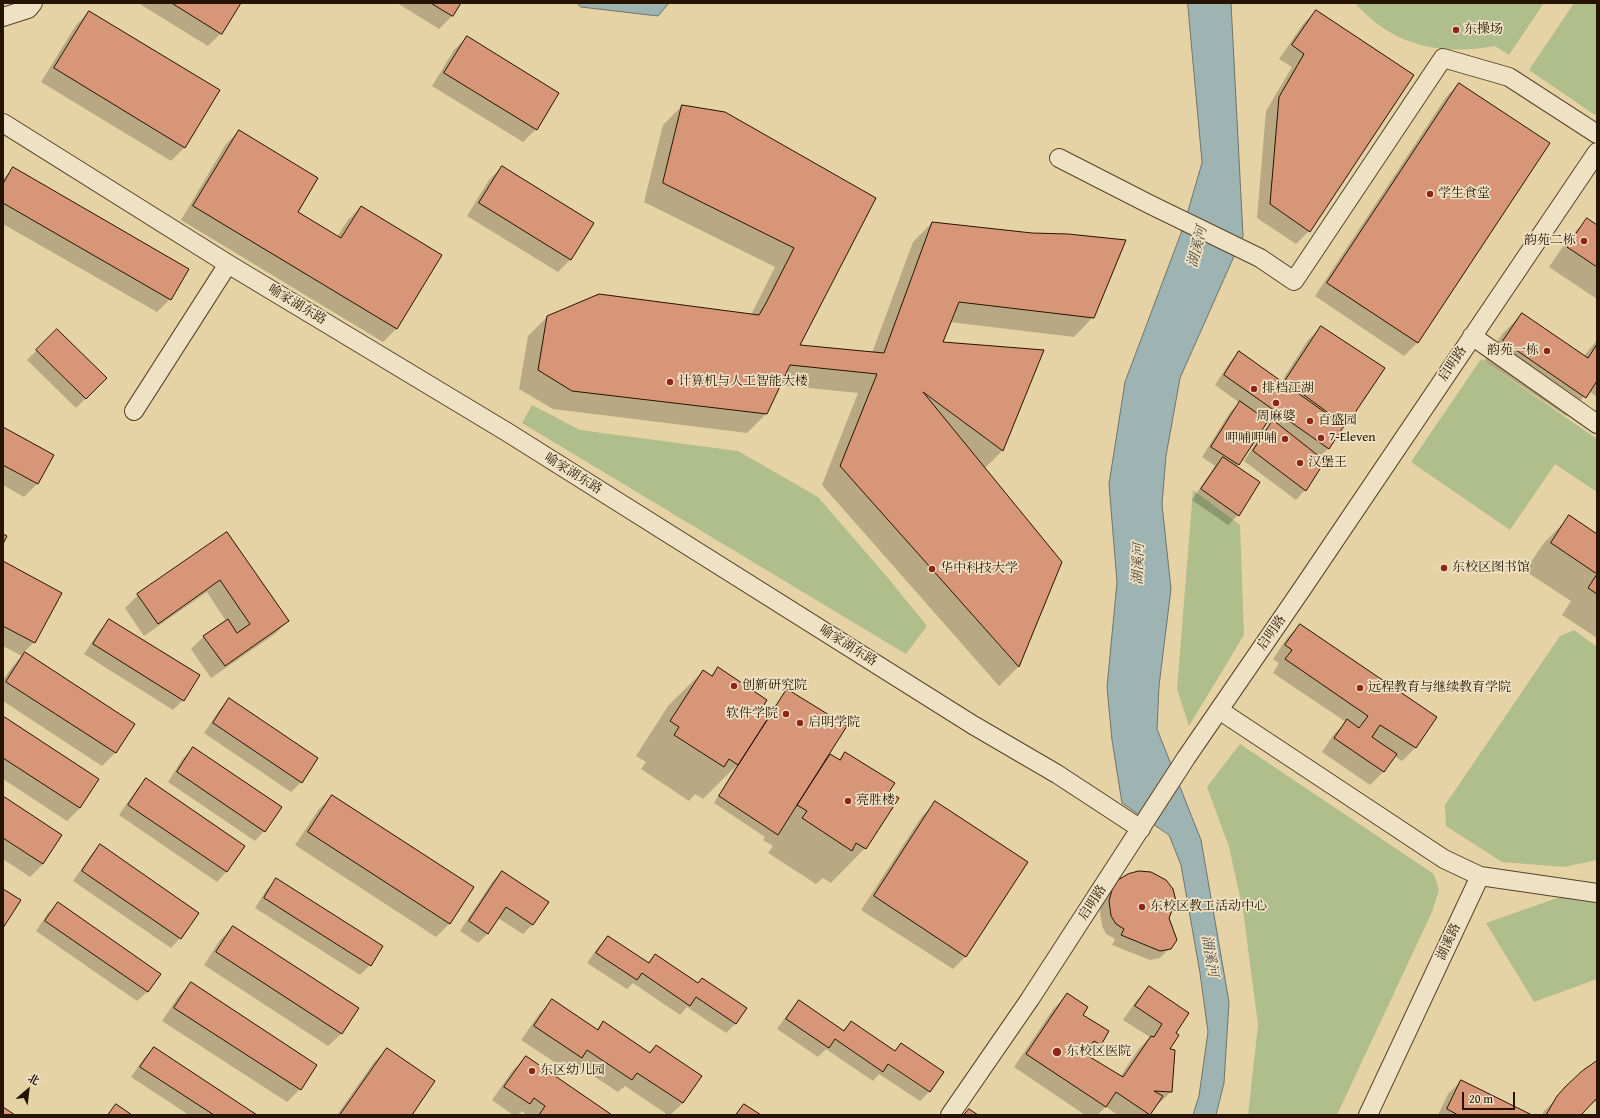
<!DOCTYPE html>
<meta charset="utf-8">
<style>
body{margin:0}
#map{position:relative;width:1600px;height:1118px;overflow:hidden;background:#e6d3a5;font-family:"Gentium Book Plus","Noto Serif SC",serif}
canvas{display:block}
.frame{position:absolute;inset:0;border:4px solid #261300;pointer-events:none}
.north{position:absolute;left:8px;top:1070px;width:40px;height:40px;-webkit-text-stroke:3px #efe2c4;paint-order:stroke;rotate:28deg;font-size:11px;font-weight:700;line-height:16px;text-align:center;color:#261300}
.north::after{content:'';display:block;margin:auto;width:14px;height:18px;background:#261300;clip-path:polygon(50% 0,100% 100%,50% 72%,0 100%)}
.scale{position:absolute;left:1462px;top:1092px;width:53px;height:18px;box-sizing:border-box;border:2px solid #261300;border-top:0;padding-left:5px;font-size:12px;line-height:14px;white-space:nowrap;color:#261300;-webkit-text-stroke:3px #efe2c4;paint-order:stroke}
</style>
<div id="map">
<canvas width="1600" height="1118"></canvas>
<div class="frame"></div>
<div class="north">北</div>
<div class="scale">20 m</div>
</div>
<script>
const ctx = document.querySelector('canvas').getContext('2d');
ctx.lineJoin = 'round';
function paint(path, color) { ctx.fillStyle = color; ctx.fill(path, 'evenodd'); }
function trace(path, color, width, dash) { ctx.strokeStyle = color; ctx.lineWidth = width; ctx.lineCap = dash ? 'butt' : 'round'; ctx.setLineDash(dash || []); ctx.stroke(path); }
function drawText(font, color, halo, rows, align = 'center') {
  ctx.font = font + ' "Gentium Book Plus","Noto Serif SC",serif'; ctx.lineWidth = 3.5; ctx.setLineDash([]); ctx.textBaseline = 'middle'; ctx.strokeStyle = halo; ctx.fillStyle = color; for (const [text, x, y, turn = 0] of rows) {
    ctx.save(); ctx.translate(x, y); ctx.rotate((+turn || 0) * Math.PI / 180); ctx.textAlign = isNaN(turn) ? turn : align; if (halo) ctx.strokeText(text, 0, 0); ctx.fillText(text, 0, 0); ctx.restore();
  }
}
paint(new Path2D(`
 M 1355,3 L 1544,3 L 1509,55 L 1495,46 C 1440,56 1393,46 1355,3 Z
 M 1574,3 L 1597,3 L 1597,113 L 1595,115 L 1529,70 Z
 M 1481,359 L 1597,439 L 1597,492 L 1555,464 L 1510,530 L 1411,462 Z
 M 532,405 L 580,430 L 738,451 L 818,497 L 888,578 L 927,626 L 906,654 L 522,423 Z
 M 1193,490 L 1240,525 L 1244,635 L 1189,726 L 1177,689 Z
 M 1574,630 L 1597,647 L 1597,860 L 1564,867 L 1502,862 L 1446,826 L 1445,805 L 1560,636 Z
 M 1240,744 L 1434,874 L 1439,890 L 1432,912 L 1337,1115 L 1248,1115 L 1258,1025 L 1243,910 L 1229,847 L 1207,787 Z
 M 1597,884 L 1597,979 L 1534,1002 L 1486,923 Z`), '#b0be8b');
const water = new Path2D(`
 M 577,3 L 669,3 L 658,16 L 581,7 Z
 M 1188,3 L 1231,3 L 1243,236 L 1180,378 L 1166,456 L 1162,504 L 1171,589 L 1159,686 L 1157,729 L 1201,840 L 1229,1002 L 1224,1083 L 1216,1115 L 1193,1115 L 1199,1096 L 1208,1032 L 1200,973 L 1181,865 L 1169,835 L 1122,803 L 1112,740 L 1107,687 L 1117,582 L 1109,484 L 1125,382 L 1183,228 L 1202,163 Z`);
paint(water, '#9db4b3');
trace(water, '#6d746b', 1);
paint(new Path2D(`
 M 138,3 L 240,3 L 221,33 L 208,46 Z
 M 397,3 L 460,3 L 452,16 L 439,29 Z
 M 1316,11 L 1309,231 L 1296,244 L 1257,218 L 1266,111 L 1292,67 L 1279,59 L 1303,24 Z
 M 89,12 L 219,91 L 184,148 L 171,161 L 41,82 L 76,25 Z
 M 467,37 L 558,93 L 536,129 L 523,142 L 432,86 L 454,50 Z
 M 1459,84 L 1549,144 L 1417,343 L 1404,356 L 1315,296 L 1446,97 Z
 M 682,106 L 875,198 L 798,346 L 872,353 L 913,242 L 932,223 L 1093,317 L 1074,337 L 950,322 L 942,343 L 1042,351 L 1002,451 L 984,469 L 1061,563 L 1018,667 L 999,686 L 822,485 L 858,393 L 780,385 L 766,414 L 747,433 L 553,409 L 519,389 L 528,336 L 547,317 L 751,315 L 775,267 L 644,202 L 663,125 Z
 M 239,131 L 296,213 L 337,237 L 348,220 L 361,207 L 440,255 L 396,329 L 383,342 L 181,220 L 226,144 Z
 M 502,167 L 571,259 L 558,272 L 467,216 L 489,180 Z
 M 13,169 L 170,299 L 157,312 L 3,224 L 3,179 Z
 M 1587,220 L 1597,227 L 1597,299 L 1549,267 L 1568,239 Z
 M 1522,314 L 1584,356 L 1597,340 L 1597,397 L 1589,391 L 1566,416 L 1484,361 L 1503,333 Z
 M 1321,327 L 1384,368 L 1345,426 L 1339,432 L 1328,449 L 1319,457 L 1305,490 L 1296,500 L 1244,461 L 1263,432 L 1270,424 L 1267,422 L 1236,467 L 1258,482 L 1238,515 L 1228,525 L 1192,500 L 1215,466 L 1202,457 L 1230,412 L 1240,403 L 1215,385 L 1230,362 L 1239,352 L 1281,382 L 1308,340 Z
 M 57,330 L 106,378 L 76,408 L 27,360 Z
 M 3,429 L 37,484 L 24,497 L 3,485 Z
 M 1569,517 L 1597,535 L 1597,638 L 1562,615 L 1571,601 L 1525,571 L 1543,544 Z
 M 227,533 L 288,621 L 275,634 L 211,678 L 191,649 L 204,636 L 226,621 L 207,592 L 144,636 L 125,608 L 138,595 Z
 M 3,562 L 34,642 L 23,653 L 134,724 L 115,753 L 102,766 L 3,701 L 3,680 L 12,667 L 22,656 L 3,646 Z
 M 110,620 L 183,700 L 173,710 L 84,654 L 100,630 Z
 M 1300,625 L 1436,717 L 1415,748 L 1402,761 L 1394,756 L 1383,772 L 1370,785 L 1322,752 L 1334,734 L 1346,722 L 1273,673 L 1279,663 L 1273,659 L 1287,638 Z
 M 718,669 L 761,708 L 770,715 L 781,697 L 788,690 L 826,758 L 830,755 L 838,760 L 845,753 L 888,792 L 865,848 L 831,883 L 823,878 L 816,884 L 768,853 L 773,846 L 763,840 L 765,837 L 714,803 L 736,766 L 703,799 L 695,794 L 689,801 L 641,769 L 646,762 L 636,756 L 668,706 L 703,671 L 710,676 Z
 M 230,699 L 301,782 L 291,792 L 204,733 L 220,709 Z
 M 3,717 L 80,808 L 67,821 L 3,779 Z
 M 193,749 L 264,831 L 255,841 L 168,782 L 183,758 Z
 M 146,780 L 244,847 L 226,872 L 217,882 L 119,815 L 137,789 Z
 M 332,796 L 450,923 L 436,937 L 295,845 L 319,809 Z
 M 3,798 L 43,864 L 30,877 L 3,859 Z
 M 936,803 L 966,956 L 953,969 L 861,910 L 922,816 Z
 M 100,846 L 180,938 L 171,948 L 73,881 L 91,855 Z
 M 502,872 L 533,924 L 523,934 L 498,918 L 488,933 L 478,943 L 460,931 L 492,882 Z
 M 276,880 L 370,965 L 360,975 L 255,908 L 267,889 Z
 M 1119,881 L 1168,918 L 1170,948 L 1160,958 L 1150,960 L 1112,945 L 1115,939 L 1106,934 L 1102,926 L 1100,912 L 1102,901 L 1109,891 Z
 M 58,904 L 160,974 L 147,992 L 137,1001 L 36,931 L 48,913 Z
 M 233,927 L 342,1033 L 328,1046 L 204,965 L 220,940 Z
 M 608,937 L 647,963 L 655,955 L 698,983 L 702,979 L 736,1023 L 726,1033 L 687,1007 L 680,1015 L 633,983 L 627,989 L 587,963 L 598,947 Z
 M 191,983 L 316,1065 L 300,1089 L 287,1102 L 162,1021 L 178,997 Z
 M 1149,988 L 1174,1033 L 1169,1049 L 1171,1092 L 1157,1105 L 1156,1105 L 1149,1115 L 1118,1115 L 1106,1107 L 1097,1115 L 1085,1115 L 1014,1067 L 1054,1008 L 1067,995 L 1082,1015 L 1108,1031 L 1100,1045 L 1088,1057 L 1120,1077 L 1138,1050 L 1150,1037 L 1123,1020 L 1136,1001 Z
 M 552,1001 L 596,1030 L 603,1023 L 648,1053 L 656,1046 L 701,1076 L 683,1103 L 670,1115 L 668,1115 L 625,1086 L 618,1092 L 575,1064 L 568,1071 L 521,1040 L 539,1014 Z
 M 799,1002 L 842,1031 L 851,1023 L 894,1052 L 901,1044 L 942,1072 L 929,1092 L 929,1090 L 885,1060 L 884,1062 L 929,1092 L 920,1101 L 879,1074 L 873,1081 L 826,1049 L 818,1057 L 777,1029 L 789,1012 Z
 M 154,1048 L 255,1115 L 189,1115 L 131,1077 L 144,1058 Z
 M 387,1049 L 410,1115 L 337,1115 L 374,1062 Z
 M 526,1057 L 611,1115 L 527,1115 L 522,1111 L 518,1115 L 513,1115 L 492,1100 L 513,1070 Z
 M 1597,1063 L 1597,1101 L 1588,1106 L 1580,1115 L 1542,1115 L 1544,1111 L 1583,1072 Z
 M 1461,1081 L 1530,1115 L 1438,1115 L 1448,1094 Z`), '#0003');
const building = new Path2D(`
 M 172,3 L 241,3 L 222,34 Z
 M 431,3 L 461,3 L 453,16 Z
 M 1316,10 L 1414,75 L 1310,232 L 1270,204 L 1279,97 L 1304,54 L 1292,45 Z
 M 89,11 L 220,90 L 185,148 L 54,68 Z
 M 467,36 L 559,93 L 537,130 L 444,73 Z
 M 1459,83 L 1550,143 L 1418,343 L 1327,283 Z
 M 682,105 L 725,112 L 876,198 L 800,345 L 884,353 L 932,222 L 1032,233 L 1068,234 L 1126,240 L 1094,318 L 959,302 L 943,342 L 1044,350 L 1003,451 L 923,392 L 1062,562 L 1019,667 L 840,466 L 877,374 L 790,365 L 767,414 L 572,391 L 538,370 L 547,316 L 599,294 L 759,315 L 766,303 L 794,248 L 663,183 Z
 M 239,130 L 318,178 L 298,212 L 341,238 L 361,206 L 442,255 L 397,329 L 193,206 Z
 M 502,166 L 594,223 L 571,260 L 479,203 Z
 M 13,167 L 189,269 L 171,300 L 3,203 L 3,184 Z
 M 1587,218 L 1597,225 L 1597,267 L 1567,247 Z
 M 1522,313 L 1588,358 L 1597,344 L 1597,381 L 1586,398 L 1503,341 Z
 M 1321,326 L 1385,368 L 1346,426 L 1285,381 Z
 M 57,329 L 107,378 L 86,399 L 36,350 Z
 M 1239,351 L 1344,426 L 1329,449 L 1224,375 Z
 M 1240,401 L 1268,421 L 1239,465 L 1211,447 Z
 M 1273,420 L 1325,461 L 1306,491 L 1253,451 Z
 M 3,427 L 54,455 L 38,484 L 3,465 Z
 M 1223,457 L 1260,482 L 1239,516 L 1201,489 Z
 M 1569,515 L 1597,534 L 1597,594 L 1588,588 L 1597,574 L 1551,543 Z
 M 227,532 L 289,621 L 225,666 L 203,636 L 228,619 L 237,633 L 250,624 L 220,580 L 158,624 L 137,594 Z
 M 3,534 L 7,536 L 3,544 Z
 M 3,561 L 62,593 L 35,643 L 3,626 Z
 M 109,619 L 200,675 L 184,701 L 93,644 Z
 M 1300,624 L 1437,717 L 1416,748 L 1380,725 L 1372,737 L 1397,754 L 1384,772 L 1334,738 L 1347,719 L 1359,728 L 1368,716 L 1285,659 L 1292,650 L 1285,645 Z
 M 25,652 L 135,724 L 116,753 L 6,682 Z
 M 718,667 L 767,700 L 762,708 L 771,714 L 738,765 L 729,759 L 724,767 L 674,735 L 679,727 L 670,721 L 703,670 L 712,676 Z
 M 787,689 L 847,726 L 778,835 L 719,796 Z
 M 229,698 L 318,758 L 302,783 L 213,723 Z
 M 3,716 L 99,779 L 80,808 L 3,758 Z
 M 193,747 L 282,807 L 265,832 L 177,772 Z
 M 845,752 L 895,783 L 889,792 L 899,798 L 866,849 L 856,843 L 852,851 L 802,818 L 807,811 L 797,805 L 830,754 L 840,760 Z
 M 146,778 L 245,846 L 227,872 L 128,805 Z
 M 332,795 L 474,887 L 450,924 L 308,832 Z
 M 3,796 L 62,835 L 43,864 L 3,838 Z
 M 935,801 L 1028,862 L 966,957 L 874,896 Z
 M 100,844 L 199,913 L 181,939 L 82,871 Z
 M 502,871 L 549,902 L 533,925 L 506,907 L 488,934 L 469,921 Z
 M 1139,871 L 1151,872 L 1166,880 L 1173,889 L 1176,901 L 1169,918 L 1177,940 L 1171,949 L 1160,951 L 1121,935 L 1124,929 L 1116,924 L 1111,916 L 1109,901 L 1112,890 L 1118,880 L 1128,874 Z
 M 276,878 L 383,946 L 371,966 L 264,898 Z
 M 3,889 L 21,900 L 3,928 Z
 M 58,902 L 161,974 L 148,992 L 45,921 Z
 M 233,926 L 359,1008 L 342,1034 L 216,952 Z
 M 608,936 L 649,963 L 655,954 L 698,983 L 702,978 L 747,1008 L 736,1024 L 696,997 L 690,1006 L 642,973 L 637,980 L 596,953 Z
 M 191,982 L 317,1065 L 301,1090 L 174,1008 Z
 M 1149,986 L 1189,1013 L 1176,1033 L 1179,1035 L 1170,1049 L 1175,1050 L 1172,1092 L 1154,1091 L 1163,1096 L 1150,1115 L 1116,1092 L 1106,1107 L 1026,1054 L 1067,993 L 1088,1007 L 1083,1015 L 1109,1031 L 1101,1045 L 1094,1041 L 1085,1054 L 1123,1077 L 1151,1036 L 1154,1037 L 1162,1024 L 1135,1006 Z
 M 552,999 L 598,1030 L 603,1021 L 650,1053 L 656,1045 L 702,1076 L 683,1103 L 637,1073 L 632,1080 L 587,1050 L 582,1058 L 534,1026 Z
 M 799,1000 L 844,1031 L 851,1021 L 895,1051 L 901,1043 L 944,1072 L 930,1092 L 888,1064 L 883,1072 L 835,1039 L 829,1048 L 786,1019 Z
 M 154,1047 L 257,1115 L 214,1115 L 140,1067 Z
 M 387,1048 L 435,1081 L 412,1115 L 340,1115 Z
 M 526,1056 L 612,1115 L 539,1115 L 545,1106 L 534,1098 L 530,1104 L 504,1087 Z
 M 1597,1061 L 1597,1098 L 1581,1115 L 1546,1115 L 1557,1096 L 1565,1087 L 1582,1071 Z
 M 1461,1080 L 1532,1115 L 1458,1115 L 1447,1109 Z
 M 116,1104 L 132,1115 L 108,1115 Z
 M 744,1104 L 761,1115 L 736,1115 Z
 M 3,1107 L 15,1115 L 3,1115 Z
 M 969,1109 L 978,1115 L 964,1115 Z`);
paint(building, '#d89678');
trace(building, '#261300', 1);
const minor = new Path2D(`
 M 3,17 L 28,9 L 33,3
 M 3,123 L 228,264 L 507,432 L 973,725 L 1057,774 L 1141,829
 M 1059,158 L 1151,205 L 1260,258 L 1294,281 L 1443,58 L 1509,77 L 1597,134
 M 1472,336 L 1597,424
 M 134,411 L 228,264
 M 1219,710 L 1444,859 L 1480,876 L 1597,893
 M 950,1115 L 1030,999 L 1186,758 L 1302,589 L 1597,152
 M 1368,1115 L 1480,876`);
trace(minor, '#564329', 20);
trace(minor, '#efe2c4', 18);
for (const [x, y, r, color] of [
 [1456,30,4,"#8f2418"],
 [1430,194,4,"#8f2418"],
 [1584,241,4,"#8f2418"],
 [1547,351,4,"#8f2418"],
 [670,382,4,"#8f2418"],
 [1254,389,4,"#8f2418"],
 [1276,403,4,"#8f2418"],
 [1310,421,4,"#8f2418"],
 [1321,438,4,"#8f2418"],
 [1285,439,4,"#8f2418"],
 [1300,463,4,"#8f2418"],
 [1444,568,4,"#8f2418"],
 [932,569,4,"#8f2418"],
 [734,686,4,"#8f2418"],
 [1360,688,4,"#8f2418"],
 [786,714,4,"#8f2418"],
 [800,723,4,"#8f2418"],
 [848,801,4,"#8f2418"],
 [1142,907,4,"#8f2418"],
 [1057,1052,5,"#8f2418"],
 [532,1071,4,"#8f2418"]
]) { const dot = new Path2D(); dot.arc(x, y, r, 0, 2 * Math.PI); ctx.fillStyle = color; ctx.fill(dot); trace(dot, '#efe2c4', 1.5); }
drawText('13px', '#261300', '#efe2c4', [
 ["东操场",1464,30],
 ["学生食堂",1438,194],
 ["韵苑二栋",1576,241,"right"],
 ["韵苑一栋",1539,351,"right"],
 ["计算机与人工智能大楼",678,382],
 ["排档江湖",1262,389],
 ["周麻婆",1276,417,"center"],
 ["百盛园",1318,421],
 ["7-Eleven",1329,438],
 ["呷哺呷哺",1277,439,"right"],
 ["汉堡王",1308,463],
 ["东校区图书馆",1452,568],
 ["华中科技大学",940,569],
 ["创新研究院",742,686],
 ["远程教育与继续教育学院",1368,688],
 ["软件学院",778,714,"right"],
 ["启明学院",808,723],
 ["亮胜楼",856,801],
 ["东校区教工活动中心",1150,907],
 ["东校区医院",1066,1052],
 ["东区幼儿园",540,1071]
], 'left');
drawText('13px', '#261300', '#efe2c4', [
 ["喻家湖东路",297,305,31],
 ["启明路",1453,364,-56],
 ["喻家湖东路",573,474,32],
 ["启明路",1272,633,-55],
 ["喻家湖东路",848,646,32],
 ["启明路",1093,903,-57],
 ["湖溪路",1449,942,-65]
]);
drawText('italic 14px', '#504b3f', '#efe2c4', [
 ["湖溪河",1198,247,-76],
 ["湖溪河",1139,564,-88],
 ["湖溪河",1209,956,80]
]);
</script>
